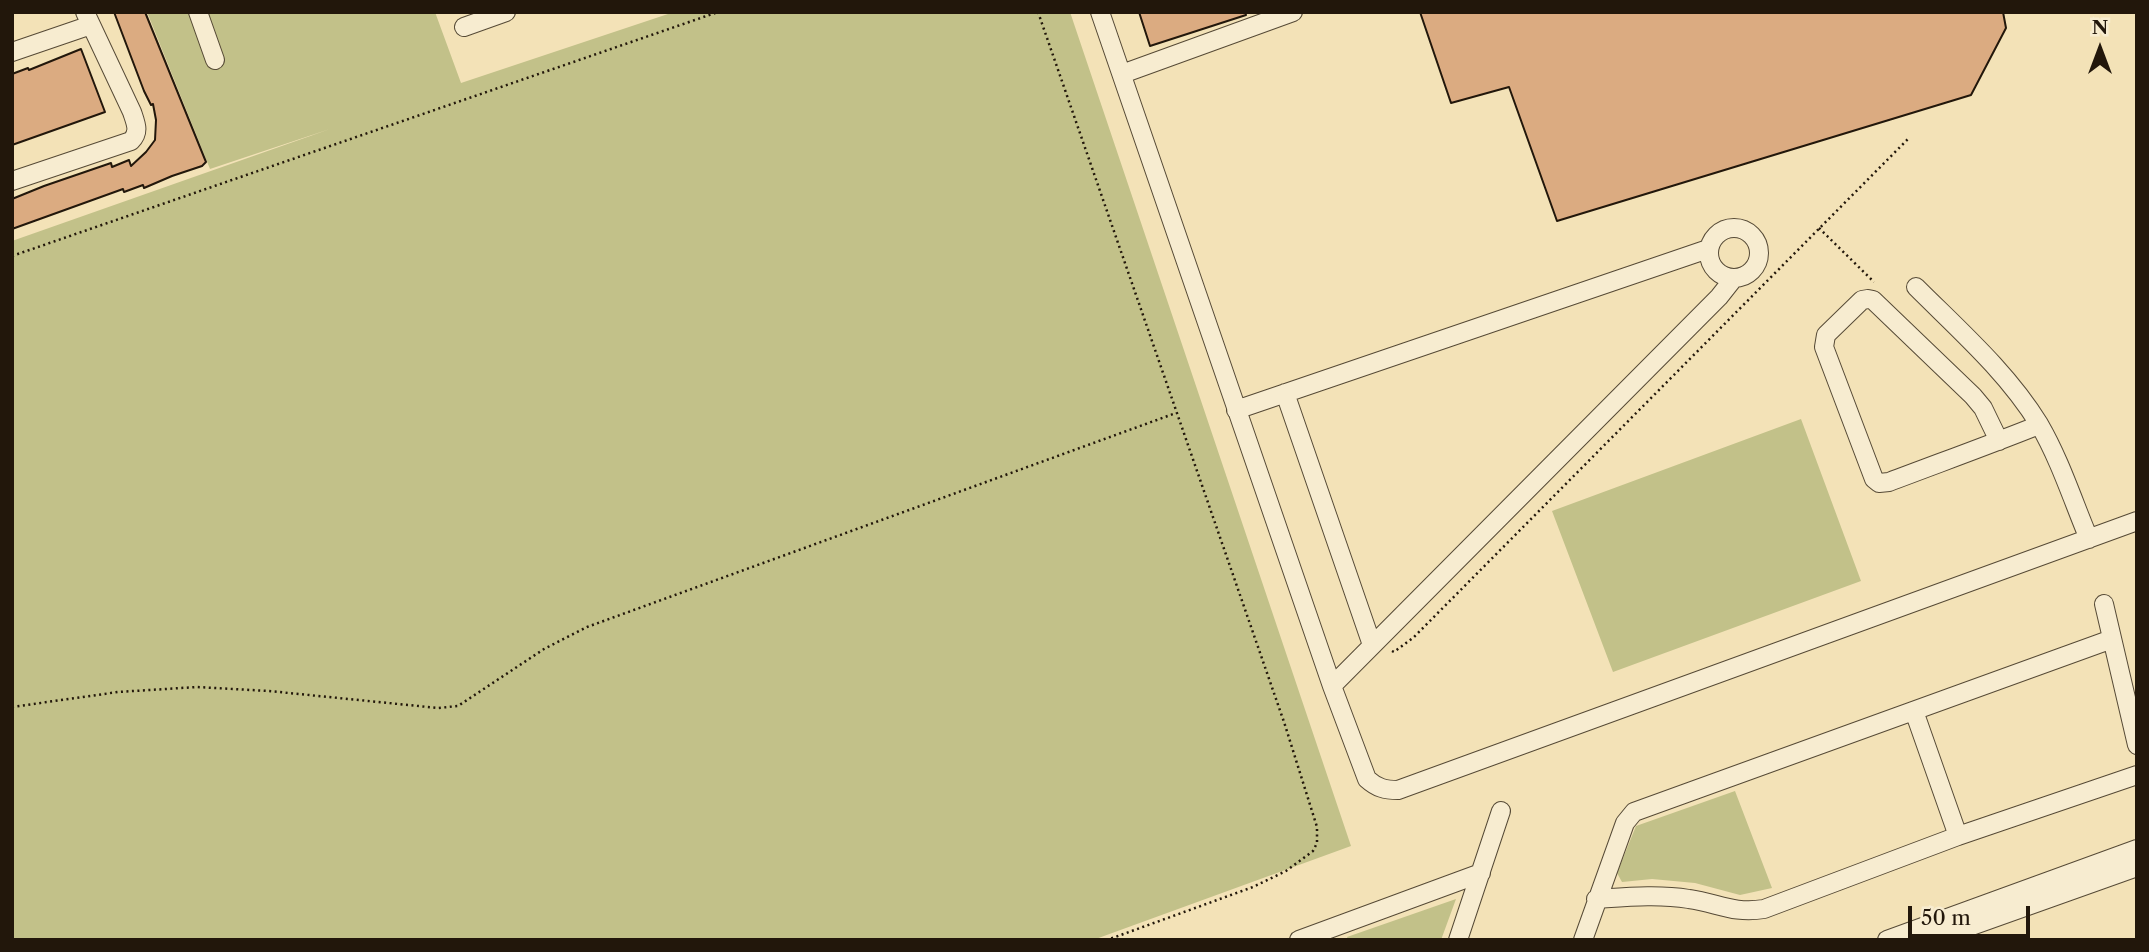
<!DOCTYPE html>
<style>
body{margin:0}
#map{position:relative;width:2149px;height:952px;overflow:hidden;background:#f3e2b7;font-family:"Libre Caslon Text",serif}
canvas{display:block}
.frame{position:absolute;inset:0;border:14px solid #22170b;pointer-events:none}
.north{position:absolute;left:2065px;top:14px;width:70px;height:70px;-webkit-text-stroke:5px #f7ecd0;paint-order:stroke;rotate:0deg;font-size:19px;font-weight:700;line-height:28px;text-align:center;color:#22170b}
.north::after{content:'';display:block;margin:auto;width:24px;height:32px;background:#22170b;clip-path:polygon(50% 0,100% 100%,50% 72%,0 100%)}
.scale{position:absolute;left:1908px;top:906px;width:122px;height:32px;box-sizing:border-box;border:4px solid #22170b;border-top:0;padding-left:9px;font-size:21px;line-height:24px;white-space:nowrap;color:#22170b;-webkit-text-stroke:5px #f7ecd0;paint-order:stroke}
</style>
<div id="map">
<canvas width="2149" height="952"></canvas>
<div class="frame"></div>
<div class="north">N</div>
<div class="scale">50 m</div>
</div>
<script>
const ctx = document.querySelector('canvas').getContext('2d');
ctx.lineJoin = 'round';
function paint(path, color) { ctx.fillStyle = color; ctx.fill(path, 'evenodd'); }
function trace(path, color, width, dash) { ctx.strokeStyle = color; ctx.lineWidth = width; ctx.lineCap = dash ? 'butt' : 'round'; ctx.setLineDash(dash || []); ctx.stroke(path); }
paint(new Path2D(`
 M 147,12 L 435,12 L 461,83 L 674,12 L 1070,12 L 1351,846 L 1093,940 L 12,940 L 12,241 L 330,129 L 210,169 Z
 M 1801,419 L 1861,581 L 1613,672 L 1552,511 Z
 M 1735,791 L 1772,888 L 1740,895 L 1695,883 L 1652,879 L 1622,882 L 1617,873 L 1636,826 Z
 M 1456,899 L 1441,940 L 1348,940 L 1347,937 Z`), '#c2c189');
const building = new Path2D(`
 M 114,12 L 145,12 L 206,162 L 202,166 L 172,176 L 144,188 L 143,185 L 124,192 L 123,189 L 12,229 L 12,199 L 44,186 L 111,163 L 112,167 L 129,160 L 131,166 L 146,152 L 155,140 L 156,120 L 153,104 L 151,105 L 144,91 Z
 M 1139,12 L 1245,12 L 1246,15 L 1150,46 Z
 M 1420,12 L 2003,12 L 2006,28 L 1971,95 L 1557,221 L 1509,87 L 1451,103 Z
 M 81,49 L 105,112 L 12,145 L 12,74 L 28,68 L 29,70 Z`);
paint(building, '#dbab81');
trace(building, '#22170b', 2);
const minor = new Path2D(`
 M 198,12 L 215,60
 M 1100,12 L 1332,686 L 1367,779 C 1377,788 1385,790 1398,790 L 2137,521
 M 464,27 L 506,12
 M 12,52 L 91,25
 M 1122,74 L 1293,12
 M 12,181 L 131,141 C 140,132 136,124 132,112 L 85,12
 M1709 253a25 25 0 1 1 50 0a25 25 0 1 1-50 0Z
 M 1916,287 C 1959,330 2007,372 2039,424 C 2060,460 2073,501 2089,539
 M 1285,393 L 1372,645
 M 1236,410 L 1708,249
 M 1999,441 L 1983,408 L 1973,396 L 1873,300 L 1868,299 L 1862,300 L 1826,335 L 1824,347 L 1874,479 L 1879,483 L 1889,482 C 1939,463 1989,445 2039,425
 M 2104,604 L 2137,745
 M 1332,686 L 1719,297 L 1734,278
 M 1914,711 L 1958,836
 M 1596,899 C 1627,897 1658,894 1689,899 C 1718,903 1733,914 1764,909 L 1958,836 L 2137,775
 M 1299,940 L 1481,873
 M 1458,940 L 1501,811
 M 1583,940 L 1625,823 L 1634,812 L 2112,639
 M 1887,940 L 2137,849
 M 1932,940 L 2137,867`);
trace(minor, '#564a36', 20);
trace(new Path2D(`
 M 1038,12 L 1284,722 L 1317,827 L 1317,843 L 1313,851 L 1286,871 L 1253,887 L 1107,940
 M 1819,228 L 1874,282
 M 12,256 L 718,12
 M 1392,651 L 1394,652 L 1414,637 L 1909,138
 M 12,707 L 118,692 L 197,687 L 269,691 L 438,708 L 458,706 L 544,649 L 587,627 L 1176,413`), '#22170b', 2.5, [2, 3.5]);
trace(minor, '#f7ecd0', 18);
</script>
